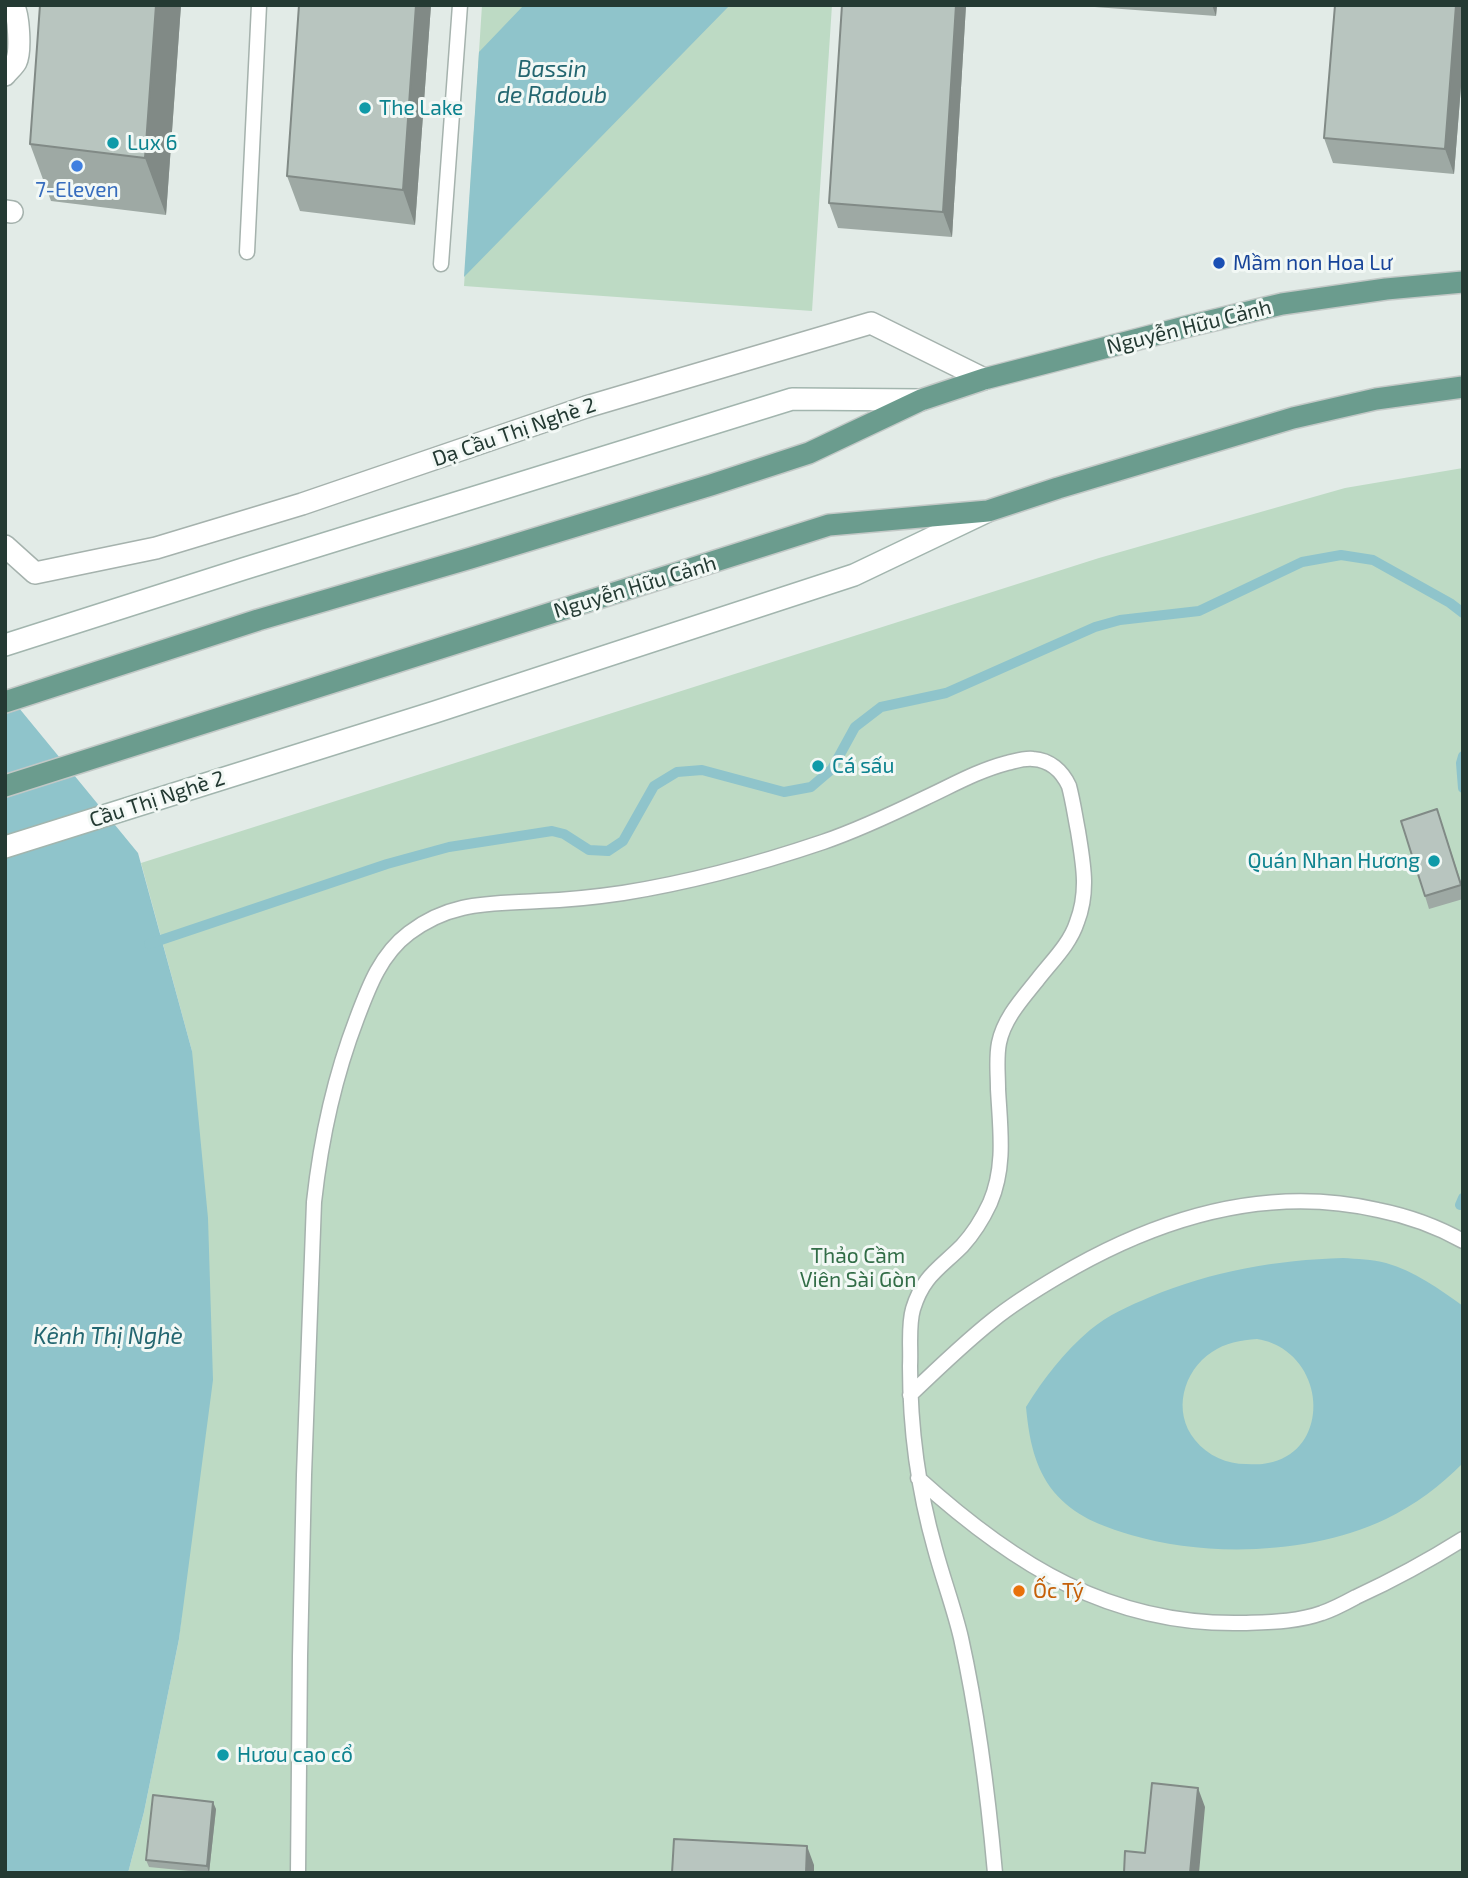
<!DOCTYPE html>
<meta charset="utf-8">
<style>
body{margin:0}
#map{position:relative;width:1468px;height:1878px;overflow:hidden;background:#e2ebe7;font-family:"Exo 2",sans-serif}
canvas{display:block}
.frame{position:absolute;inset:0;border:7px solid #243a33;pointer-events:none}
</style>
<div id="map">
<canvas width="1468" height="1878"></canvas>
<div class="frame"></div>
</div>
<script>
const ctx = document.querySelector('canvas').getContext('2d');
ctx.lineJoin = 'round';
function paint(path, color) { ctx.fillStyle = color; ctx.fill(path, 'evenodd'); }
function trace(path, color, width, dash) { ctx.strokeStyle = color; ctx.lineWidth = width; ctx.lineCap = dash ? 'butt' : 'round'; ctx.setLineDash(dash || []); ctx.stroke(path); }
function drawText(font, color, halo, rows, align = 'center') {
  ctx.font = font + ' "Exo 2",sans-serif'; ctx.lineWidth = 6; ctx.setLineDash([]); ctx.textBaseline = 'middle'; ctx.strokeStyle = halo; ctx.fillStyle = color; for (const [text, x, y, turn = 0] of rows) {
    ctx.save(); ctx.translate(x, y); ctx.rotate((+turn || 0) * Math.PI / 180); ctx.textAlign = isNaN(turn) ? turn : align; if (halo) ctx.strokeText(text, 0, 0); ctx.fillText(text, 0, 0); ctx.restore();
  }
}
paint(new Path2D(`
 M 482,5 L 832,5 L 812,311 L 464,286 Z
 M 1463,468 L 1463,1873 L 128,1873 L 144,1812 L 179,1639 L 182,1612 L 192,1051 L 141,863 L 1099,558 L 1345,488 Z`), '#bddac4');
paint(new Path2D(`
 M 524,5 L 730,5 L 464,277 L 479,52 Z
 M 5,691 L 138,853 L 192,1051 L 208,1218 L 213,1380 L 179,1639 L 144,1812 L 128,1873 L 5,1873 Z
 M 1343,1258 C 1357,1259 1372,1259 1386,1263 C 1415,1271 1439,1289 1463,1306 L 1463,1463 C 1440,1486 1415,1505 1386,1519 C 1312,1554 1209,1558 1131,1535 C 1101,1526 1074,1516 1054,1492 C 1034,1467 1029,1438 1026,1407 C 1044,1378 1064,1352 1090,1330 C 1108,1315 1129,1306 1150,1297 C 1212,1271 1277,1260 1343,1258 ZM 1257,1339 C 1268,1341 1277,1344 1286,1351 C 1327,1381 1323,1453 1268,1463 C 1261,1465 1253,1464 1246,1464 C 1227,1464 1208,1456 1195,1440 C 1172,1412 1183,1371 1212,1352 C 1225,1343 1241,1340 1257,1339 Z`), '#8fc4cb');
trace(new Path2D(`
 M 1463,756 L 1461,763 L 1463,788
 M 149,944 L 387,864 L 449,847 L 552,831 L 564,834 L 589,850 L 608,851 L 623,841 L 654,786 L 677,772 L 702,770 L 784,792 L 811,787 L 832,769 L 855,727 L 881,707 L 946,693 L 1095,627 L 1120,620 L 1199,611 L 1302,562 L 1341,555 L 1373,560 L 1450,603 L 1463,613
 M 1460,1205 L 1463,1198`), '#8fc4cb', 10);
const lane = new Path2D(`
 M 247,252 L 259,5
 M 441,264 L 460,5
 M 910,1395 C 937,1369 964,1343 993,1320 C 1014,1303 1037,1289 1059,1276 C 1157,1218 1265,1184 1378,1210 C 1408,1216 1436,1226 1463,1241
 M 918,1478 C 1013,1564 1110,1626 1243,1623 C 1270,1622 1297,1622 1322,1613 C 1334,1609 1345,1603 1356,1597 C 1393,1580 1428,1561 1463,1539
 M 298,1873 L 300,1656 L 304,1475 L 314,1202 C 321,1138 334,1078 357,1018 C 369,986 381,954 409,933 C 451,901 490,904 539,901 C 567,900 596,897 623,893 C 692,882 758,864 823,842 C 858,830 892,814 925,798 C 953,785 977,771 1007,763 C 1016,761 1024,758 1033,759 C 1050,760 1062,771 1069,786 C 1073,801 1075,816 1078,831 C 1083,863 1089,891 1077,922 C 1070,944 1052,961 1038,979 C 1023,998 1004,1018 999,1043 C 996,1058 998,1073 998,1089 C 1000,1128 1006,1166 990,1203 C 983,1218 973,1234 962,1246 C 939,1269 923,1276 913,1309 C 908,1326 911,1348 910,1366 C 910,1429 918,1489 935,1549 C 943,1579 954,1608 961,1638 C 978,1715 988,1794 995,1873`);
const street = new Path2D(`
 M 5,75 C 8,71 14,66 16,62 C 21,52 19,14 13,5
 M 5,211 L 12,212
 M 5,546 L 35,573 L 156,548 L 302,504 L 586,407 L 871,323 L 984,379`);
const secondary = new Path2D(`
 M 5,645 L 243,569 L 792,399 L 921,400
 M 5,847 L 435,712 L 854,575 L 986,512`);
const primary = new Path2D(`
 M 5,702 L 258,620 L 471,558 L 711,485 L 809,453 L 921,400 L 984,379 L 1185,327 L 1282,304 L 1386,289 L 1463,282
 M 5,786 L 829,525 L 988,511 L 1058,488 L 1293,418 L 1376,399 L 1463,387`);
trace(lane, '#a5b2ad', 17);
trace(street, '#a5b2ad', 24);
trace(secondary, '#a2b5ae', 24);
trace(primary, '#c2c8c6', 24);
trace(lane, '#fff', 14);
trace(street, '#fff', 21);
trace(secondary, '#fff', 21);
trace(primary, '#6b9c8e', 21);
paint(new Path2D(`
 M 40,5 L 181,5 L 166,215 L 51,201 L 30,144 Z
 M 431,5 L 415,225 L 300,211 L 287,176 Z
 M 966,5 L 952,237 L 838,228 L 829,203 Z
 M 1068,5 L 1217,5 L 1216,16 Z
 M 1463,5 L 1463,61 L 1454,174 L 1333,163 L 1324,138 Z
 M 1437,809 L 1463,888 L 1463,899 L 1429,909 L 1425,896 Z
 M 216,1809 L 209,1873 L 149,1867 L 146,1860 Z`), '#9ea9a4');
paint(new Path2D(`
 M 156,5 L 181,5 L 166,215 L 145,158 Z
 M 416,5 L 431,5 L 415,225 L 403,190 Z
 M 956,5 L 966,5 L 952,237 L 943,212 Z
 M 1212,5 L 1217,5 L 1216,16 Z
 M 1456,5 L 1463,5 L 1463,61 L 1454,174 L 1445,149 Z
 M 1198,1788 L 1205,1807 L 1199,1873 L 1190,1873 Z
 M 213,1802 L 216,1809 L 209,1873 L 207,1866 Z
 M 807,1846 L 814,1865 L 814,1873 L 806,1873 Z`), '#818a86');
const building = new Path2D(`
 M 40,5 L 156,5 L 145,158 L 30,144 Z
 M 299,5 L 416,5 L 403,190 L 287,176 Z
 M 842,5 L 956,5 L 943,212 L 829,203 Z
 M 1335,5 L 1456,5 L 1445,149 L 1324,138 Z
 M 1437,809 L 1461,885 L 1425,896 L 1401,821 Z
 M 1152,1783 L 1198,1788 L 1190,1873 L 1124,1873 L 1125,1851 L 1145,1853 Z
 M 153,1795 L 213,1802 L 207,1866 L 146,1860 Z
 M 674,1839 L 807,1846 L 806,1873 L 672,1873 Z`);
paint(building, '#b8c5bf');
trace(building, '#818a86', 2);
for (const [x, y, r, color] of [
 [365,108,7,"#0f9aa8"],
 [113,143,7,"#0f9aa8"],
 [77,166,7,"#3f7fe0"],
 [1219,263,7,"#1a4fb4"],
 [818,766,7,"#0f9aa8"],
 [1434,861,7,"#0f9aa8"],
 [1019,1591,7,"#e8710a"],
 [223,1755,7,"#0f9aa8"]
]) { const dot = new Path2D(); dot.arc(x, y, r, 0, 2 * Math.PI); ctx.fillStyle = color; ctx.fill(dot); trace(dot, '#f2f8f5', 2.5); }
drawText('21px', '#0d838f', '#f2f8f5', [
 ["The Lake",379,108],
 ["Lux 6",127,143],
 ["Cá sấu",832,766],
 ["Quán Nhan Hương",1420,861,"right"],
 ["Hươu cao cổ",237,1755]
], 'left');
drawText('21px', '#366cbe', '#f2f8f5', [
 ["7-Eleven",77,190]
]);
drawText('21px', '#164399', '#f2f8f5', [
 ["Mầm non Hoa Lư",1233,263]
], 'left');
drawText('21px', '#243a33', '#f2f8f5', [
 ["Nguyễn Hữu Cảnh",1189,327,-14],
 ["Dạ Cầu Thị Nghè 2",514,432,-19],
 ["Nguyễn Hữu Cảnh",635,587,-17],
 ["Cầu Thị Nghè 2",157,799,-18]
]);
drawText('21px', '#326d47', '#f2f8f5', [
 ["Thảo Cầm",858,1256],
 ["Viên Sài Gòn",858,1280]
]);
drawText('21px', '#c56008', '#f2f8f5', [
 ["Ốc Tý",1033,1591]
], 'left');
drawText('italic 23px', '#236670', '#f2f8f5', [
 ["Bassin",552,69],
 ["de Radoub",552,95],
 ["Kênh Thị Nghè",108,1336]
]);
</script>
